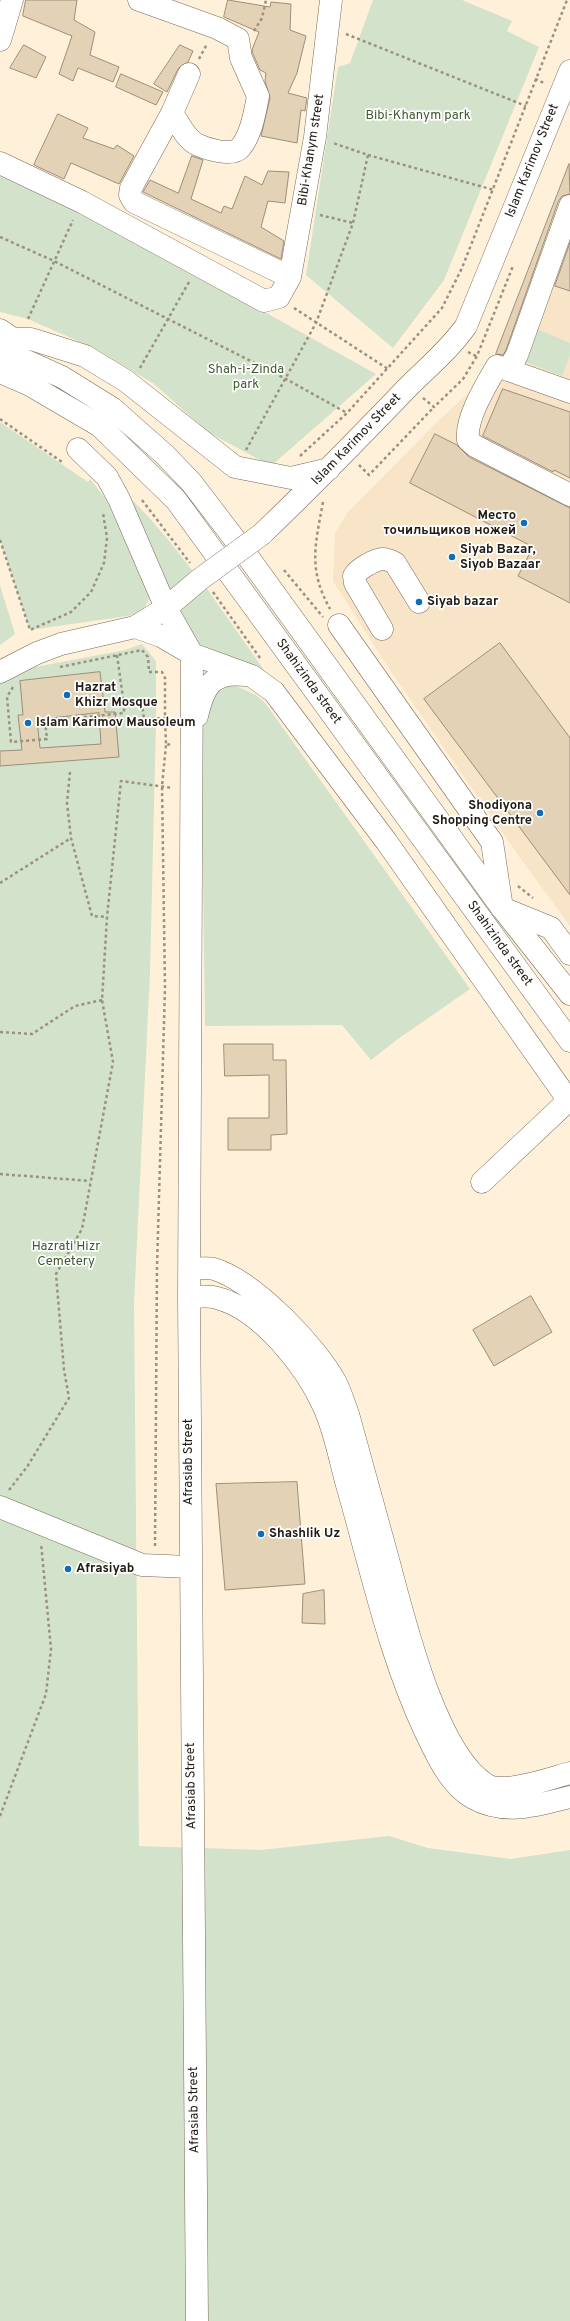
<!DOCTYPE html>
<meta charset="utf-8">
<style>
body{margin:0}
canvas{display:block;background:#fff0d9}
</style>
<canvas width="570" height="2321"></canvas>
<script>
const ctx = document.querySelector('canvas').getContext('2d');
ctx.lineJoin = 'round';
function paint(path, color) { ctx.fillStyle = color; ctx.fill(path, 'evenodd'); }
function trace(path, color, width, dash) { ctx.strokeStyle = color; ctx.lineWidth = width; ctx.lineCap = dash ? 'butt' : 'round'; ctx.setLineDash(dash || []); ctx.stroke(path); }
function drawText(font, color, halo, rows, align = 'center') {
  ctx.font = font + ' Overpass,sans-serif'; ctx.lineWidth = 3.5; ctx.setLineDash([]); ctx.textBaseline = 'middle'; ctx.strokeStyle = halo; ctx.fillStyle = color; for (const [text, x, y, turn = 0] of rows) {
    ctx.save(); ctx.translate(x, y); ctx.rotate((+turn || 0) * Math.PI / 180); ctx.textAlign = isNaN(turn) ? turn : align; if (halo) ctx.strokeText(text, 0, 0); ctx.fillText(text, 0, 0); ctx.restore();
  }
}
paint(new Path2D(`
 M 570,162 L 570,926 L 520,858 L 390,670 L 333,581 L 335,533 L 348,512 L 436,423 L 487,376 Z`), '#f8e4c7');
paint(new Path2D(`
 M 373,0 L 462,0 L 512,21 L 507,31 L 539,47 L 444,280 L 393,348 L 306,275 L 338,67 L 350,63 Z
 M 0,172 L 67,202 L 376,374 L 271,466 L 208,432 L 154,384 L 96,349 L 28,319 L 0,312 Z
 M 537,329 L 570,343 L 570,355 L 562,376 L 526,362 Z
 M 0,422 L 88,482 L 90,479 L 106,499 L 151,596 L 141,614 L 30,630 L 0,540 Z
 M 118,487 C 148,513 171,543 195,574 L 168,594 Z
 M 0,585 L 15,634 L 0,645 Z
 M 205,586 L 271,680 C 245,661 218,651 189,640 L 172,608 Z
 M 142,644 L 156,661 L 156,723 L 150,972 L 134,1303 L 139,1846 L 261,1850 L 389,1836 L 428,1848 L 511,1859 L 570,1850 L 570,2321 L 0,2321 L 0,683 L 25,669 L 125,650 Z
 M 234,685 L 256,695 L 265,703 L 470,989 L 398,1039 L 371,1060 L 342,1025 L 205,1026 L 201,722 C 207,703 212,688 234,685 Z`), '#d3e2ca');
const building = new Path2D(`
 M 26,0 L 77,0 L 74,20 L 95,32 L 90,55 L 119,67 L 113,82 L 78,68 L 73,81 L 59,74 L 72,36 L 23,16 Z
 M 228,0 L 270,7 L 271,2 L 291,4 L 290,30 L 306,36 L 297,73 L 288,93 L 307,98 L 305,111 L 301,110 L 297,143 L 261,136 L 270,98 L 265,81 L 266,73 L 260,70 L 253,54 L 252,50 L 259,32 L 224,17 Z
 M 24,45 L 46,57 L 36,78 L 10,68 Z
 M 180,45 L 193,51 L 188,62 L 178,69 L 167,92 L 154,84 Z
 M 121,74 L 163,92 L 156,105 L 116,87 Z
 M 58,114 L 88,128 L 83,138 L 114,149 L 117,145 L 134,156 L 119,184 L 71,163 L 64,179 L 34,165 Z
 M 192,156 L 203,160 L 191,199 L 221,213 L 224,206 L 232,209 L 245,176 L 262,185 L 268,171 L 289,172 L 285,203 L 268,201 L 261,227 L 284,241 L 281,259 L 143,192 L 150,180 L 178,193 Z
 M 569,164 L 570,194 L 562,196 L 558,202 L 506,350 L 503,355 L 496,354 Z
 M 570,243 L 570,291 L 555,286 Z
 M 503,389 L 570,412 L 570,478 L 554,470 L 553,472 L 483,436 Z
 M 435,434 L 457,445 L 469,457 L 570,508 L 570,603 L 518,576 L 533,547 L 410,483 Z
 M 500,643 L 570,738 L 570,895 L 424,699 Z
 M 100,672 L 105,712 L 115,712 L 119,757 L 0,766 L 0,751 L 22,750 L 18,715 L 23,715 L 20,681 ZM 99,713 L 101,744 L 40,748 L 37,720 Z
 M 224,1044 L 273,1044 L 273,1060 L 286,1060 L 287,1134 L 271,1135 L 271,1150 L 228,1150 L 228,1118 L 269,1118 L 269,1075 L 225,1076 Z
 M 531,1296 L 552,1332 L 494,1366 L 473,1330 Z
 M 297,1482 L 305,1584 L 225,1590 L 216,1484 Z
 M 324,1590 L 325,1624 L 302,1623 L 303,1594 Z`);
paint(building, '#e4d2b6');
trace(building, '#9c8e79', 1);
const minor = new Path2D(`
 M 139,0 L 217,28 L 238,39 L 241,58 L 258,96 C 255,112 251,136 240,148 C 232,157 206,149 196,144 C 185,138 179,123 172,113
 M 0,40 L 12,0
 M 189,74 L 172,113 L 131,188 L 130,195 L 134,202 L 290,277
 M 0,163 L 82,202 L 264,301 L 279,297 L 290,277 L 315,137 L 331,0
 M 0,330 L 13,339 L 31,339 L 85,356 L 126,381 L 235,467 L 291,478 L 329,469
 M 508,370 L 517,355 L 570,206
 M 570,392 L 497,366 C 486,385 465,419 468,440 L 475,446 L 570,495
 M 78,449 L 107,477 L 119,499 L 166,608 L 192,654 L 189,1297 L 197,2321
 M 262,534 C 312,486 360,437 408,387 C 428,367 449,350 466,326 L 570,71
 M 339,625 L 492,842 L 502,908 L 551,928 L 570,954
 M 135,627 L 161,636 L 192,654 L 252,676 L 274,692 L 386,841 L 564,1094 L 570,1095
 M 382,629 L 355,583 L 354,576 C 358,569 374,560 382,559 C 386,558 391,561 395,563 L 419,602
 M 0,672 L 37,653 L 61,644 L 135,627 L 166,608 L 199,580
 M 197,716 C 204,686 212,671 246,675
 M 482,1182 L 570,1099
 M 190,1269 C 197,1269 207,1267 214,1269 C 254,1281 317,1347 336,1383 C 341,1393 344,1404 348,1414 C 361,1460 373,1506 386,1552 C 402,1610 434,1753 487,1785 C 505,1795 551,1778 570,1773
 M 189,1297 C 198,1297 209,1295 217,1298 C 261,1309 306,1367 324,1407 C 335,1431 340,1460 347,1485 C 371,1568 389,1655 426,1733 C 437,1756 450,1785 473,1798 C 505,1816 538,1805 570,1797
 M 0,1507 L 142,1565 L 190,1567`);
const major = new Path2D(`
 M 0,349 L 62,377 L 112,408 L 164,454 L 191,482 L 243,550 L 502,908 L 570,994
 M 0,372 L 30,385 L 100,426 L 176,500 L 570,1041`);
trace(minor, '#776a56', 23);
trace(major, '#776a56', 23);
trace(new Path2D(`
 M 254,31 L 262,18 L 266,0
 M 346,34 L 526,106
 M 199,59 L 207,44
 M 535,79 L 544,83
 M 368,155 L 494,190
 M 320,215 L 353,223
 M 0,237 L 54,261 L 286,379 L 347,413
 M 294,308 L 388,369
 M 28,319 L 73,220
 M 468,352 L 478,357
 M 140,368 L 189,282
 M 423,398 L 434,407 L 463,379 L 477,356 L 513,266
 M 0,419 L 62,462
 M 246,450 L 316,323 L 353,223 L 368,155 L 333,143
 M 300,456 L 347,413 L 442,308 L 462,268 L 567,0
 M 359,465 L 369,475 L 434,407
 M 142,500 L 190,563
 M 323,502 C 315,546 308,569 330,609
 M 0,540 L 30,630 L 71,612 L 91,592 L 104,563 L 107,538 L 103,513
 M 284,570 L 323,617
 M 213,592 L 260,658
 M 117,655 L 124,705
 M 60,667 L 142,650 L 148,657 L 149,672 L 162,672 L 165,678 L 165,718
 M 13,687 L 7,697 L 11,742 L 47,739 L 45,721 L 124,713 L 124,705 L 142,703 L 144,719 L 165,718 L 166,745 L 172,744
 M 70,772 L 67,803 L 71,838 L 92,916 L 107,917
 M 0,883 L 71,838
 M 518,886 L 533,898
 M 0,1032 L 32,1034 L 75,1006 L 102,1000
 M 0,1174 L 90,1181
 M 9,1490 L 27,1467 L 69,1398 L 64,1370 L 56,1274 L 82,1229 L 113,1062 L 102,1000 L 107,917 L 121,781 L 173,788
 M 155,1546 L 157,1267 L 165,988 L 162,786 L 166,745
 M 0,1816 L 46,1694 L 51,1649 L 41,1543`), '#9c9181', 2.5, [3, 3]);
trace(minor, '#fff', 22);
trace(major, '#fff', 22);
const minorBridge = new Path2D(`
 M 199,580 L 262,534`);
trace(minorBridge, '#776a56', 23, []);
trace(minorBridge, '#fff', 22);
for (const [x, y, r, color] of [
 [524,523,4,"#0d6dba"],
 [452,557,4,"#0d6dba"],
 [419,602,4,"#0d6dba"],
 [67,695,4,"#0d6dba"],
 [28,723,4,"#0d6dba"],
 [540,813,4,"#0d6dba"],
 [261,1534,4,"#0d6dba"],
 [68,1569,4,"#0d6dba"]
]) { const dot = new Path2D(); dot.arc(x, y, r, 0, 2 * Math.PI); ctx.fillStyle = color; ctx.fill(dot); trace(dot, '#fff', 1.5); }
drawText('13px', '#405a30', '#fff', [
 ["Bibi-Khanym park",418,116],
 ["Shah-i-Zinda",246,370],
 ["park",246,385],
 ["Hazrati Hizr",66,1247],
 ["Cemetery",66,1262]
]);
drawText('13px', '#211b13', '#fff', [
 ["Bibi-Khanym street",312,150,-81],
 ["Islam Karimov Street",533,161,-68],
 ["Islam Karimov Street",357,440,-46],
 ["Shahizinda street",308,682,54],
 ["Shahizinda street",499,944,54],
 ["Afrasiab Street",189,1462,-90],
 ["Afrasiab Street",192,1786,-91],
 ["Afrasiab Street",195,2110,-91]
]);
drawText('bold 13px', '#211b13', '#fff', [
 ["Место",516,516,"right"],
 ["точильщиков ножей",516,531,"right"],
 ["Siyab Bazar,",460,550],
 ["Siyob Bazaar",460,565],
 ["Siyab bazar",427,602],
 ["Hazrat",75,688],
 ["Khizr Mosque",75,703],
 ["Islam Karimov Mausoleum",36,723],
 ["Shodiyona",532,806,"right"],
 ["Shopping Centre",532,821,"right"],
 ["Shashlik Uz",269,1534],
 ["Afrasiyab",76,1569]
], 'left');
</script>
